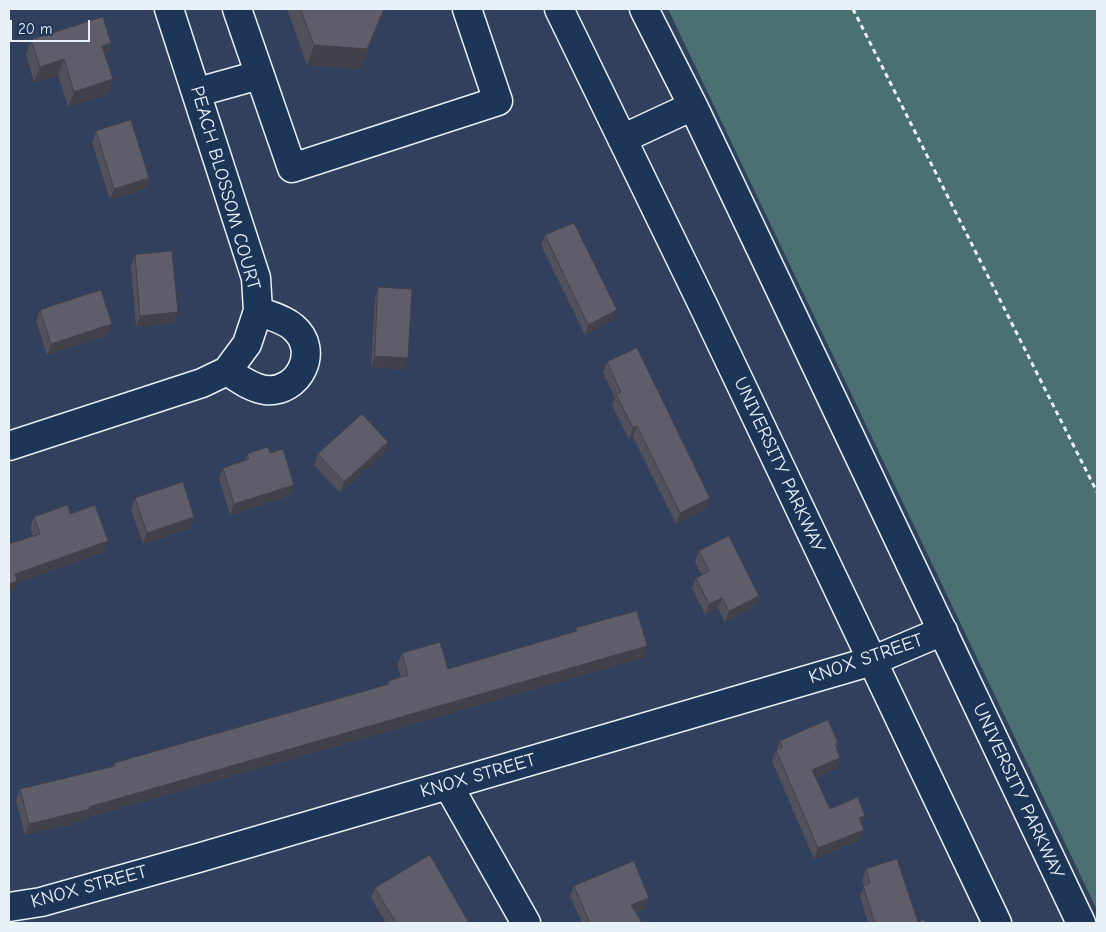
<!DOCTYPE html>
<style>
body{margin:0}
#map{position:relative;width:1106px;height:932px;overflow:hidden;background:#31415d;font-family:"Comic Neue",sans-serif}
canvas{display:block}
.frame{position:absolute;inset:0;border:10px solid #e8f1f8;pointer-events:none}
.scale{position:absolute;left:10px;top:20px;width:80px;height:22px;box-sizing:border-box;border:2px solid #e8f1f8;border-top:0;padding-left:6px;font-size:15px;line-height:18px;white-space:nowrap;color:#e8f1f8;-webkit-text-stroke:4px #1d3557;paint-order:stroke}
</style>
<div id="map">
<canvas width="1106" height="932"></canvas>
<div class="frame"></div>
<div class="scale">20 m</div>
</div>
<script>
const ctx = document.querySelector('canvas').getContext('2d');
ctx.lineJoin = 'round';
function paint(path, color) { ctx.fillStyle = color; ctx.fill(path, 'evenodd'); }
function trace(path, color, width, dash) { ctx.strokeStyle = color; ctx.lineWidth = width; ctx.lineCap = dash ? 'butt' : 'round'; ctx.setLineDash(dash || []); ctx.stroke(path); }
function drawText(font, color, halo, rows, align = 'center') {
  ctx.font = font + ' "Comic Neue",sans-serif'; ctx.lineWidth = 4.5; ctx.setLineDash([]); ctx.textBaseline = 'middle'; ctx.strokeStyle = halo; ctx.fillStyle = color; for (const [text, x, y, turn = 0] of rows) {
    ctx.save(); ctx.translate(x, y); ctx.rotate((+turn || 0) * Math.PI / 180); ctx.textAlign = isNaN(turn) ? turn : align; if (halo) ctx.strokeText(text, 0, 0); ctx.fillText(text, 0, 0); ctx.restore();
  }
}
paint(new Path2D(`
 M 668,9 L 1097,9 L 1097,910 Z`), '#4b7072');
const minor = new Path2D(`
 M 237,9 L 292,168 L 498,101 L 467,9
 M 198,92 L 259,75
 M 227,371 C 238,378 251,388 265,390 C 299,394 321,350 293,327 C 284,319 270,316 258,311
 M 9,446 L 202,383 L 227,371 L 247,344 L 258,311 L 256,278 L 169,9
 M 448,785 L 526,923
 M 9,907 L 41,902 L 198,858 L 872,661 L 943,631`);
const highway = new Path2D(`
 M 559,9 L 704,307 L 997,923
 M 644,9 L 693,106 L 1081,923
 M 622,139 L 693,106`);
trace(minor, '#e8f1f8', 31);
trace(highway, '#e8f1f8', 31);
trace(new Path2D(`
 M 853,9 L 1097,492`), '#e8f1f8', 3, [5, 4]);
trace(minor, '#1d3557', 28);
trace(highway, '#1d3557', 28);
paint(new Path2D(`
 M 287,9 L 385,9 L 360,69 L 307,65 Z
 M 31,40 L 111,43 L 106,57 L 113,79 L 108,94 L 68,107 L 58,75 L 34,82 L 26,55 Z
 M 96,131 L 149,178 L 145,189 L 110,200 L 92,142 Z
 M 545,235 L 614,319 L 585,335 L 541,245 Z
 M 135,255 L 178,312 L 174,323 L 136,327 L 131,266 Z
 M 378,287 L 404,369 L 371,367 L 375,298 Z
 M 40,310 L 108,335 L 47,355 L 36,321 Z
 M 607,362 L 706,509 L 676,524 L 633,437 L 629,439 L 612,405 L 615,398 L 603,373 Z
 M 388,442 L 384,453 L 340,493 L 314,465 L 318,454 Z
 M 270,453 L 294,485 L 290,496 L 230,515 L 219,478 L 223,468 L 245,461 L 247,454 Z
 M 135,498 L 194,517 L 191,528 L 143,544 L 131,509 Z
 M 70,514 L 108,541 L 104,552 L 16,583 L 13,592 L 33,536 L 30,528 L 34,517 Z
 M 699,551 L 759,596 L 755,606 L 725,622 L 718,608 L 705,615 L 692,588 L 696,578 L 702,575 L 695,562 Z
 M 576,628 L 643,658 L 86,818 L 85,821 L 25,835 L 16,801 L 20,789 L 113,767 L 114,763 L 387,685 L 388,681 L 401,678 L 397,665 L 402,653 L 448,669 L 575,632 Z
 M 780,741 L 838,743 L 836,748 L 840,758 L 837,768 L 816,778 L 830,809 L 865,816 L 862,825 L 864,830 L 860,840 L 814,859 L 772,761 Z
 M 866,869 L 918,922 L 926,923 L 868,923 L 860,896 L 864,886 L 862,880 Z
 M 574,886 L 645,909 L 636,913 L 642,923 L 582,923 L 570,896 Z
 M 375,888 L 469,923 L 386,923 L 371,898 Z`), '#52505b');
paint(new Path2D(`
 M 384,9 L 385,9 L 360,69 L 307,65 L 314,45 Z
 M 111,43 L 105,59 L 102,46 Z
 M 64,59 L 58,75 L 34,82 L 40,67 Z
 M 113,79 L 108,94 L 68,107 L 74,92 Z
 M 149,178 L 145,189 L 110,200 L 114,189 Z
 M 617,310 L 614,319 L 585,335 L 588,325 Z
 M 178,312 L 174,323 L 136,327 L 140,316 Z
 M 112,324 L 108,335 L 47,355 L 51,344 Z
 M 375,356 L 408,358 L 404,369 L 371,367 Z
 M 637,426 L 633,437 L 629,439 L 633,428 Z
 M 388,442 L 384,453 L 340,493 L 344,482 Z
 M 294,485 L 290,496 L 230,515 L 234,504 Z
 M 710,498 L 706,509 L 676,524 L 680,513 Z
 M 194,517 L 191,528 L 143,544 L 147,533 Z
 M 108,541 L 104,552 L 16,583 L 13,592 L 9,593 L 9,584 L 15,574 Z
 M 759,596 L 755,606 L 725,622 L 729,611 Z
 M 722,598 L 718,608 L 705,615 L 709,604 Z
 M 647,646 L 643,658 L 86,818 L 85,821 L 25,835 L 29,824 Z
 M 840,758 L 837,768 L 808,781 L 812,770 Z
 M 865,816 L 862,826 L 859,818 Z
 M 864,830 L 860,840 L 814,859 L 818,848 Z
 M 649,898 L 645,909 L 627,916 L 631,905 Z`), '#42414a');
const building = new Path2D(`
 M 301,9 L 384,9 L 367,49 L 314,45 Z
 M 103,17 L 111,43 L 102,46 L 113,79 L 74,92 L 64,59 L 40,67 L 31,40 Z
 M 131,120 L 149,178 L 114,189 L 96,131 Z
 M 574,223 L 617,310 L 588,325 L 545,235 Z
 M 172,251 L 178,312 L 140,316 L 135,255 Z
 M 378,287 L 412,289 L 408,358 L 375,356 Z
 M 101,290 L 112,324 L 51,344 L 40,310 Z
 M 637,348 L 710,498 L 680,513 L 637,426 L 633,428 L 616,394 L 621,392 L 607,362 Z
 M 362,414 L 388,442 L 344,482 L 318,454 Z
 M 268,447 L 270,453 L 283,449 L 294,485 L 234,504 L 223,468 L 249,459 L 247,454 Z
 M 183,482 L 194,517 L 147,533 L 135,498 Z
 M 68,505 L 70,514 L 95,505 L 108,541 L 15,574 L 17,581 L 9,584 L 9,544 L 40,534 L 34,517 Z
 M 729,536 L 759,596 L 729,611 L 722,598 L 709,604 L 696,578 L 709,571 L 699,551 Z
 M 637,611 L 647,646 L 89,807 L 90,809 L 29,824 L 20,789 L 115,766 L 114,763 L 389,684 L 388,681 L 408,675 L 402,653 L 440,642 L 448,669 L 577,631 L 576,628 Z
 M 828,720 L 838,743 L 835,744 L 840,758 L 812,770 L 830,809 L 858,797 L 865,816 L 859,818 L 864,830 L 818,848 L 776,750 L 782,747 L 780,741 Z
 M 430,855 L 469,923 L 396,923 L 375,888 Z
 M 897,859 L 918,922 L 924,919 L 926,923 L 875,923 L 863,886 L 870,883 L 866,869 Z
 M 634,861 L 649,898 L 631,905 L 642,923 L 590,923 L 574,886 Z`);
paint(building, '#5f5d6a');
trace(building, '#42414a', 1);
drawText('19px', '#e8f1f8', '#1d3557', [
 ["PEACH BLOSSOM COURT",225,188,74],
 ["UNIVERSITY PARKWAY",779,465,65],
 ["KNOX STREET",866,659,-19],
 ["KNOX STREET",478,776,-16],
 ["UNIVERSITY PARKWAY",1018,791,65],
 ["KNOX STREET",89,887,-15]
]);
</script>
